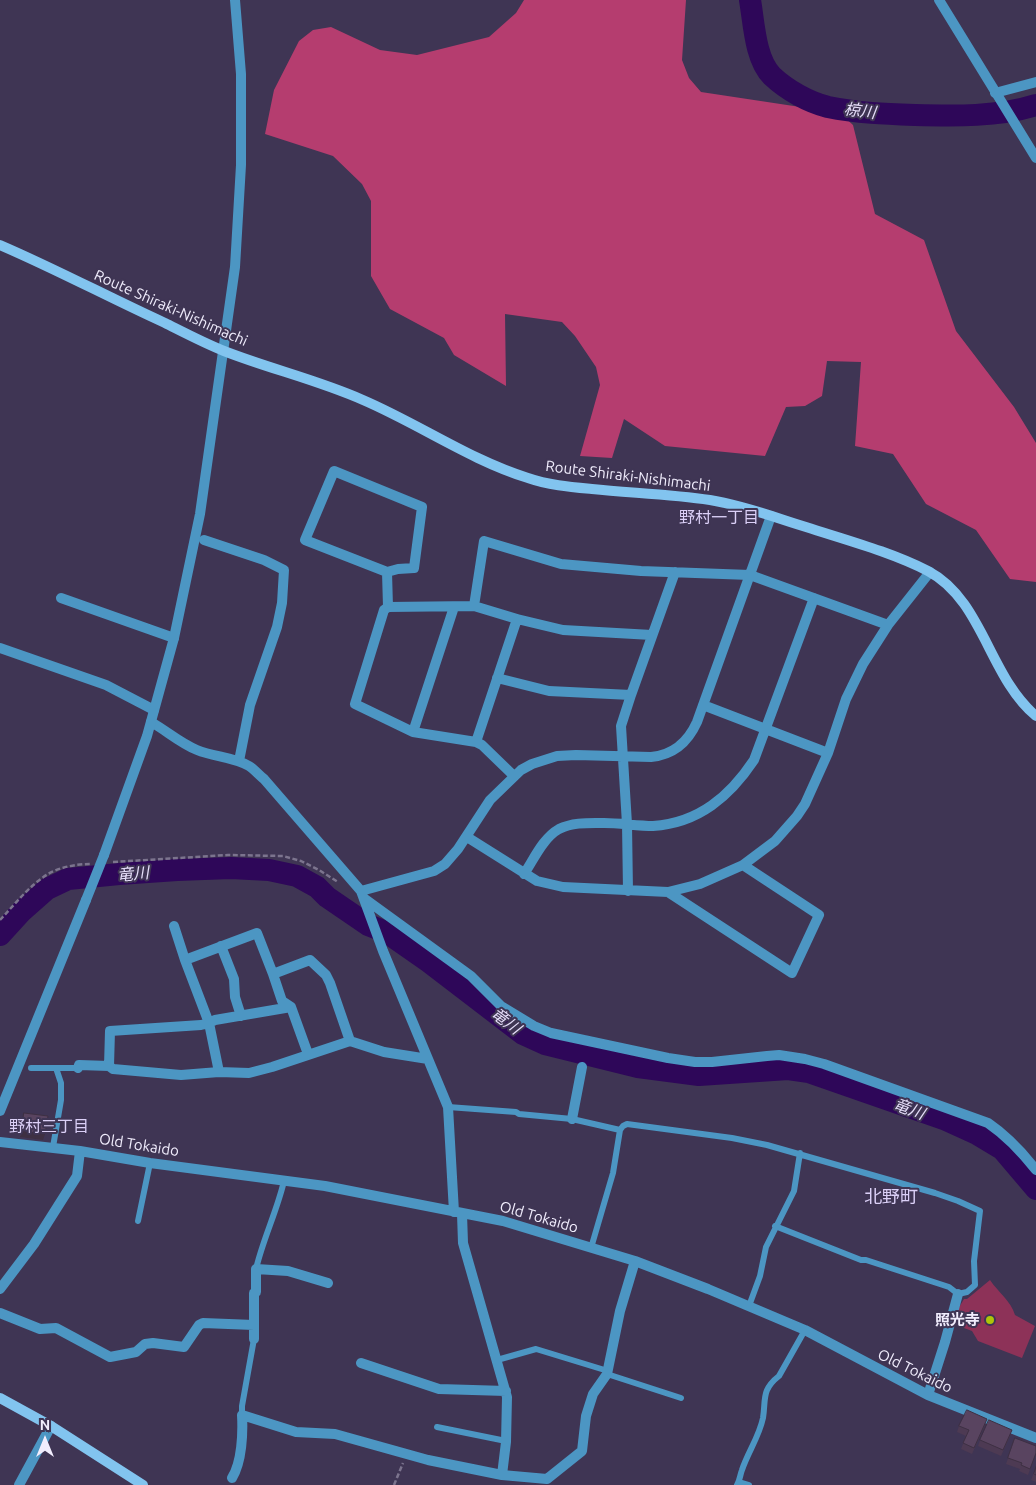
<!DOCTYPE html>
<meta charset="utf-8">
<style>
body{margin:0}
#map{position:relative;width:1036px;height:1485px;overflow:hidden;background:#3f3554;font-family:Ubuntu,sans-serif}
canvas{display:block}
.north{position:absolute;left:20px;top:1415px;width:50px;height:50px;-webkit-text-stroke:4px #3f3554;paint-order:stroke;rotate:0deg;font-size:14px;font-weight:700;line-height:20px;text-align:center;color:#f1edfd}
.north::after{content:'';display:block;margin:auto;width:18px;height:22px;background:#f1edfd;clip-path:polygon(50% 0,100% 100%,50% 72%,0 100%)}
</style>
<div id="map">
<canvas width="1036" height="1485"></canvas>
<div class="north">N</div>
</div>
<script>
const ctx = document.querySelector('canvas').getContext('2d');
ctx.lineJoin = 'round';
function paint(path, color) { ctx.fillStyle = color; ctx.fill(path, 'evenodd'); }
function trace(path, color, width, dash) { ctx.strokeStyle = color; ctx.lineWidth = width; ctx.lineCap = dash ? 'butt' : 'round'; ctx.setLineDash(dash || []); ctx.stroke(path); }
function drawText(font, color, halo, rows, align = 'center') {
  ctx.font = font + ' Ubuntu,"Noto Sans JP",sans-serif'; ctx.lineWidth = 4; ctx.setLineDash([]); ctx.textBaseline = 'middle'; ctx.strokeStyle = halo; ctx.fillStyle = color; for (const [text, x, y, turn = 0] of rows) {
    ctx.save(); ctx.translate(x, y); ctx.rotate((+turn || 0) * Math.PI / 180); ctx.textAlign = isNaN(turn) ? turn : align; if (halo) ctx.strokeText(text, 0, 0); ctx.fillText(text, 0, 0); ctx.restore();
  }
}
paint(new Path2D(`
 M 990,1280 C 998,1292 1011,1301 1015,1315 L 1035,1326 L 1022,1358 L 978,1341 L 972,1331 L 956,1325 L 958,1309 L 964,1299 L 967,1299 Z`), '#8d3258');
paint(new Path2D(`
 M 524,0 L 686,0 L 682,60 L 689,78 L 701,92 L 840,113 L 853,125 L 875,214 L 924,240 L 956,331 L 1014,407 L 1036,443 L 1036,582 L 1010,579 L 976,530 L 926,504 L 893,454 L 855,446 L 861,362 L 827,361 L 822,396 L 805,406 L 786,407 L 765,456 L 665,446 L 624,419 L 612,458 L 580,456 L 600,385 L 596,367 L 575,336 L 562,322 L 505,314 L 506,386 L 454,355 L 444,338 L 390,309 L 371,276 L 371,201 L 362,184 L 333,156 L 265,134 L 274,90 L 299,41 L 313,30 L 331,27 L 380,50 L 417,55 L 489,37 L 516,13 Z`), '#b53d6f');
trace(new Path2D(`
 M 750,0 C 754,23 755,59 772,76 C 787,90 808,102 828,107 C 857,113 886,114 915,115 C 954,116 999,117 1036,105
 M 0,935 L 21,912 L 47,889 L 68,879 L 119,874 L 177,870 L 231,868 L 269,870 L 297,876 L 317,887 L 327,897 L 368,925 L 386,932 L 429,962 L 523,1034 L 545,1044 L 638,1067 L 699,1075 L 788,1069 L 809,1072 L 944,1119 L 977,1134 L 1002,1149 L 1036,1189`), '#2e0759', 22);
trace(new Path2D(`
 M 113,862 L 228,855 L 283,856 L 301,861 L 319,870 L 338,882
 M 0,920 C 15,904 30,885 48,874 C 60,867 77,864 90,864
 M 394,1485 L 403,1463`), '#7c748e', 2.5, [5, 2.5]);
trace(new Path2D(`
 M 31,1068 L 78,1068
 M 448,1107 L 516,1112 L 519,1114 L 572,1119 L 620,1130 L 623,1126 L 627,1124 L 732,1138 L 767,1145 L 935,1193 L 958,1201 L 980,1211 L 974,1261 L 975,1285 L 967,1292 L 958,1294 L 949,1287 L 866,1260 L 861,1260 L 775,1226
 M 53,1147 L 61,1100 L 61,1083 L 56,1068
 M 138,1221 L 150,1163
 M 591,1248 L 613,1173 L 620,1130
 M 256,1269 C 263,1239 277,1211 284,1181
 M 749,1306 L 760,1276 L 766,1247 L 794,1191 L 800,1153
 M 497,1360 L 536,1349 L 608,1371
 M 607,1374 L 681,1398
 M 242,1415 L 242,1406 L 254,1339
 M 437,1427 L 506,1441
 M 739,1482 L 749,1485
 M 737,1485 C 740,1480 740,1475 742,1470 C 748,1452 759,1437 763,1418 C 766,1400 761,1390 779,1376 L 805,1330`), '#4c96c3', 6);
trace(new Path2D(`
 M 995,93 L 1036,82
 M 334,471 L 422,507 L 414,568 L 398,569 L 387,572 L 305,540 Z
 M 204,540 L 264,560 L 284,570 L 282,603 L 277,627 L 250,705 L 239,761
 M 387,572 L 388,607
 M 61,598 L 174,638
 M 474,606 L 484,541 L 561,564 L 641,571 L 750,575 L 888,625
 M 0,648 L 106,685 L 154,710
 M 497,678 L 549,691 L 631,695
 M 703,705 L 828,753
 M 151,722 C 167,731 180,743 197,750 C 214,757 233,757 249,766 C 254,769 259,775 264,779 L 361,891 L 383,951 L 448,1107 L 454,1212
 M 413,732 L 454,607
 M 476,742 L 517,619
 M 514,776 L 482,745 L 476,742 L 413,732 L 355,704 L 384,610 L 388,607 L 474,606 L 517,619 L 563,630 L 652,635
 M 467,837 L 537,881 L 563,887 L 668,892 L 700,884 L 743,865 L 775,841 L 797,816 L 805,804 L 828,753 L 846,699 L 863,664 L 888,625 L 930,572
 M 524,874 C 534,859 543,838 559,829 C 573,822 589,823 604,823 C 620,823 637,826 653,826 C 699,823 730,796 754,760 L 814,598
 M 361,891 L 434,871 L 445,864 L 458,849 L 490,800 L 521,770 L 532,764 L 557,756 L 576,755 L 651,757 C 673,755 688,742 697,722 L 771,516
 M 628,891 L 627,824 L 621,726 L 631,695 L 675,572
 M 668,892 L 792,973 L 819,915 L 743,865
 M 365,899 L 471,976 L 501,1006 L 534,1026 L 551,1033 L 668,1058 L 695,1062 L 712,1062 L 767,1056 L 779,1055 L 805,1059 L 824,1064 L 988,1123 C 1007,1136 1022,1152 1036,1170
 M 221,946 L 234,979 L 235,997 L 241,1016
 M 273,974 L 282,1001 L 291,1007
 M 350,1041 L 384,1052 L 428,1059
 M 109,1066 L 110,1031 L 201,1025 L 209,1023 L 185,960
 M 78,1068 L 79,1065 L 109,1066 L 113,1069 L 181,1075 L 219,1072 L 249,1073 L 272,1067 L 350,1041 L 330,983 L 326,975 L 310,960 L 273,974 L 257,933 L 185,960 L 174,926
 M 219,1072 L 209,1023 L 215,1020 L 291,1007 L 308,1054
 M 572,1119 L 582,1067
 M 0,1142 L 80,1151 L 150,1163 L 325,1186 L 503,1221 L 635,1261 L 708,1289 L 805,1330 L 928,1395 L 1036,1438
 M 462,1214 L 463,1243 L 507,1397 L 506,1442 L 502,1475
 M 0,1289 L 34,1244 L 77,1176 L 80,1151
 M 0,1313 L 40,1329 L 56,1328 L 110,1357 L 136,1352 L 145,1344 L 153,1343 L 184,1347 L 199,1325 L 203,1323 L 254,1325
 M 254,1339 L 254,1293 L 256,1292 L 256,1269 L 288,1271 L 328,1283
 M 361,1363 L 439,1389 L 506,1391
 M 928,1395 L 945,1342 L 958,1294
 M 232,1478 C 242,1462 243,1433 242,1415 L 296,1432 L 335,1434 L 428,1460 L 502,1475 L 547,1479 L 582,1451 L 586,1416 L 593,1394 L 607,1374 L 620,1311 L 635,1261`), '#4c96c3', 10);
trace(new Path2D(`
 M 939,0 L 1036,158
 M 104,855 L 147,736 L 174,638 L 200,514 L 235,267 L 241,165 L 241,74 L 235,0
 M 0,1111 L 86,900
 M 19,1485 L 51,1426`), '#4c96c3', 10);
trace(new Path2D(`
 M 0,245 C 56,269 110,298 165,323 C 185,333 204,343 224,351 C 270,369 318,380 363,400 C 419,424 470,460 528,478 C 548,485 571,487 592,489 C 631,493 671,494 710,500 C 742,505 774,517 806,527 C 846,540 891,552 928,571 C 983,600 989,677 1036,716
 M 0,1398 L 51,1426 L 143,1485`), '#82c4ef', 10);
trace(new Path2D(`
 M 86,900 L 104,855`), '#4c96c3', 10);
paint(new Path2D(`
 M 24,1113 L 43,1140 L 20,1137 L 22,1119 Z
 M 985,1425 L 972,1454 L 961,1449 L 966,1436 L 957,1432 L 959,1426 Z
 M 1010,1436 L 1001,1456 L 978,1446 L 980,1440 Z
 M 1015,1438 L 1036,1453 L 1028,1475 L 1019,1471 L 1020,1469 L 1006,1464 Z
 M 1036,1467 L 1036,1482 L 1031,1480 Z`), '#4d3a53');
paint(new Path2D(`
 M 22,1131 L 45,1134 L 43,1140 L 20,1137 Z`), '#3e3043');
const building = new Path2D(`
 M 24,1113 L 48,1116 L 45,1134 L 22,1131 Z
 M 967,1410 L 987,1419 L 974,1448 L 963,1443 L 969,1430 L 959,1426 Z
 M 989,1420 L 1012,1430 L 1003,1450 L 980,1440 Z
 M 1015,1438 L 1036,1446 L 1036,1453 L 1030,1469 L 1021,1465 L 1022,1463 L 1008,1458 Z
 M 1036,1467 L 1036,1475 L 1034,1474 Z`);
paint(building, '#594460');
trace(building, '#3e3043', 1);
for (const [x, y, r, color] of [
 [990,1320,5,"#aec509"]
]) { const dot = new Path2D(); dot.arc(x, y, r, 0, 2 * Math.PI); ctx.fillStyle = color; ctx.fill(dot); trace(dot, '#3f3554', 2); }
drawText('15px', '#f1edfd', '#3f3554', [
 ["Route Shiraki-Nishimachi",171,308,24],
 ["Route Shiraki-Nishimachi",628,476,7],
 ["Old Tokaido",139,1145,9],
 ["Old Tokaido",539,1217,16],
 ["Old Tokaido",915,1371,26]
]);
drawText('bold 15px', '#f1edfd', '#3f3554', [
 ["照光寺",980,1320]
], 'right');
drawText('italic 16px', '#e7dffb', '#3f3554', [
 ["椋川",860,111,7],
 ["竜川",133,874,-5],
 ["竜川",506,1021,37],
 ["竜川",909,1109,20]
]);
drawText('16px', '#dbd0f7', '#3f3554', [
 ["野村一丁目",719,518],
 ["野村三丁目",49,1127]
]);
drawText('18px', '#dbd0f7', '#3f3554', [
 ["北野町",891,1197]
]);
</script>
